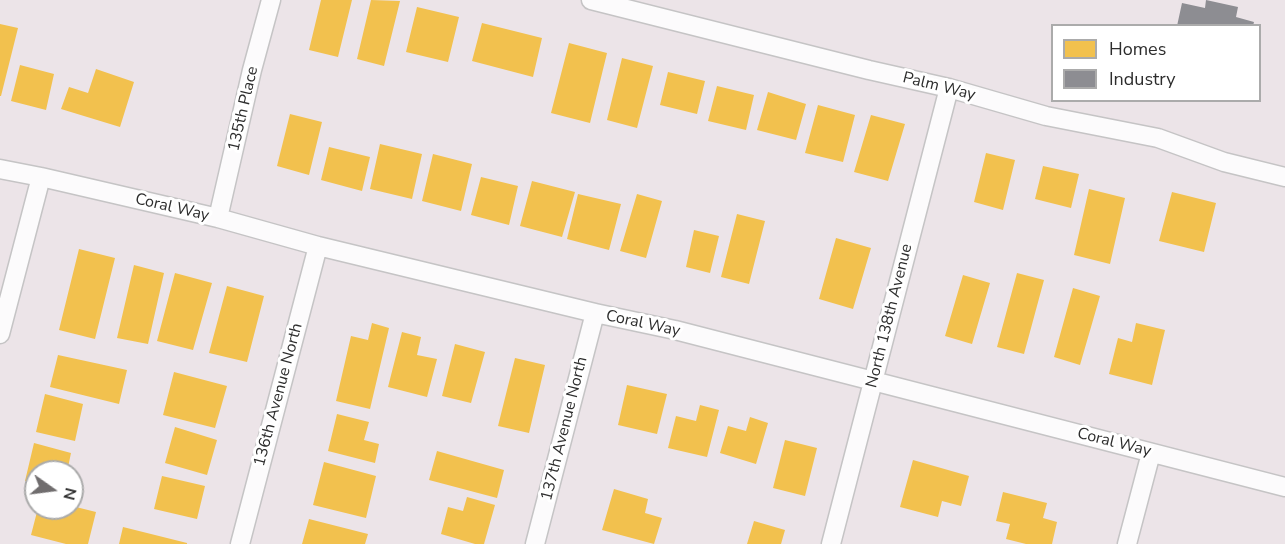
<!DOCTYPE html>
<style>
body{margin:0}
#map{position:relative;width:1285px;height:544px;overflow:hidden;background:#ece4e8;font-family:"Nunito Sans",sans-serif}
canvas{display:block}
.legend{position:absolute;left:1051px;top:24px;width:210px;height:78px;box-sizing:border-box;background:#fff;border:2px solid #ababab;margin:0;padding:8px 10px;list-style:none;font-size:18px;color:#2d2d2d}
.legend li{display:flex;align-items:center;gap:12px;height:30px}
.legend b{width:30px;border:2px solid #ababab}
.north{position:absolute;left:24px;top:460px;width:60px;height:60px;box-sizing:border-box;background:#fff;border:2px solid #ababab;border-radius:50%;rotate:104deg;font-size:16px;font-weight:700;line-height:24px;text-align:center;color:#2d2d2d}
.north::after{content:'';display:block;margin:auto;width:21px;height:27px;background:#706d6e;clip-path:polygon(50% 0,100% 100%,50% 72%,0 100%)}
</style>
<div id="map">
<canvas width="1285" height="544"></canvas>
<ul class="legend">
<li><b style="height:16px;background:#f2c14e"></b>Homes</li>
<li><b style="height:16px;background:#8d8d92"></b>Industry</li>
</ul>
<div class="north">N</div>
</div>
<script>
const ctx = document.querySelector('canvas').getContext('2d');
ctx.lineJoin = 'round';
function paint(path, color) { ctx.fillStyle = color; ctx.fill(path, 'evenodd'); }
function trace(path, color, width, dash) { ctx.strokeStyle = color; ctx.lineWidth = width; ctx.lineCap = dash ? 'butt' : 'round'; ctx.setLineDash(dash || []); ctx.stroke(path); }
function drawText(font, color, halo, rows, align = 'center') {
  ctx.font = font + ' "Nunito Sans",sans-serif'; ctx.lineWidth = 6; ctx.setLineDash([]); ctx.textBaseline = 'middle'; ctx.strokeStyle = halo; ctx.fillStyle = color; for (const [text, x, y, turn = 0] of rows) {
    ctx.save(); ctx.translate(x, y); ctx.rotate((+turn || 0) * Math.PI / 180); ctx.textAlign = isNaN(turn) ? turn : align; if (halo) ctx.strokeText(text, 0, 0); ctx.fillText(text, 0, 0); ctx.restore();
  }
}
paint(new Path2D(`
 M 321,0 L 352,0 L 338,57 L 309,50 Z
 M 371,0 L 400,1 L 384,66 L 357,59 Z
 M 417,7 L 459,17 L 448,62 L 406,52 Z
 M 482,23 L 542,38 L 533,77 L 472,61 Z
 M 0,24 L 18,28 L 1,96 L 0,96 Z
 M 569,43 L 607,53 L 590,123 L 551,113 Z
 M 622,58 L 653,66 L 637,128 L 607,120 Z
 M 20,65 L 54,74 L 46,110 L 11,101 Z
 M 96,69 L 134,82 L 120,127 L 61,109 L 69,87 L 88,93 Z
 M 668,72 L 705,81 L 697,114 L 660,105 Z
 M 717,86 L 754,95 L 746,130 L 708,121 Z
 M 768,92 L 806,104 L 796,140 L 757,130 Z
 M 818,105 L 855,115 L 843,162 L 805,153 Z
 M 290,114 L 322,122 L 309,175 L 277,166 Z
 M 871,115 L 905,124 L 888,181 L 854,172 Z
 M 380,144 L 422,154 L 412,199 L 370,189 Z
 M 329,147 L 370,157 L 362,191 L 321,180 Z
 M 986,153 L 1015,160 L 1003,210 L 974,202 Z
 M 433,154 L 472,164 L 461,211 L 422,201 Z
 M 1043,166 L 1079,174 L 1071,208 L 1035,199 Z
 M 481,177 L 518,186 L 509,225 L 471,215 Z
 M 532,181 L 575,192 L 562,237 L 520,226 Z
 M 1089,189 L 1125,198 L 1110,264 L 1074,255 Z
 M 1172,192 L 1216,203 L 1204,252 L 1159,241 Z
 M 578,194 L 621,204 L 609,250 L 567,239 Z
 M 637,194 L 662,201 L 646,258 L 620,251 Z
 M 737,214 L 765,221 L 749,284 L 721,277 Z
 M 694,230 L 719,236 L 710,273 L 686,267 Z
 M 836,238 L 871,248 L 853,309 L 819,299 Z
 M 79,249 L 115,258 L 95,339 L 59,330 Z
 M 134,265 L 164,273 L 148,344 L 117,338 Z
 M 175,273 L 212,283 L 193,350 L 157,341 Z
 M 1017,273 L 1044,280 L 1024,354 L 997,347 Z
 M 963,275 L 990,283 L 972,344 L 945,336 Z
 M 227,286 L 264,296 L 247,362 L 209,353 Z
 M 1073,288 L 1100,296 L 1080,365 L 1054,357 Z
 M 372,323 L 389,328 L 370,409 L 336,401 L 351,336 L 368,340 Z
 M 1136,323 L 1165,330 L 1152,385 L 1109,374 L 1118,338 L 1132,342 Z
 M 402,332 L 421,337 L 417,355 L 437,359 L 427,397 L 388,387 Z
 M 455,344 L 485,352 L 471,403 L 442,396 Z
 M 58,355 L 127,370 L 119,404 L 50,387 Z
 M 515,358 L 545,365 L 529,433 L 498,426 Z
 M 174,372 L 227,386 L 215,428 L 163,415 Z
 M 627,385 L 667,394 L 657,434 L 618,425 Z
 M 45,394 L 83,404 L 75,441 L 36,432 Z
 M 700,405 L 719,410 L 707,457 L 668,448 L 676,416 L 696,421 Z
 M 337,414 L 369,422 L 364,440 L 379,444 L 375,463 L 328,451 Z
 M 750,417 L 768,423 L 756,464 L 720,453 L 728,426 L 746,431 Z
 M 175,427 L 217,440 L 207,475 L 165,463 Z
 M 785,440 L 817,448 L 805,496 L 773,488 Z
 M 34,443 L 71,453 L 67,472 L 36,472 L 36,484 L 25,481 Z
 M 437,451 L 504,470 L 497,498 L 429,480 Z
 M 913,460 L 969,476 L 961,506 L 942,501 L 938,517 L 900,507 Z
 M 324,462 L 376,476 L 366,518 L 313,505 Z
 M 162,476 L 205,486 L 197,519 L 154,509 Z
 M 614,489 L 648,499 L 645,513 L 662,518 L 654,544 L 602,530 Z
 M 1003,492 L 1047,503 L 1043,518 L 1057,522 L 1052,544 L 1026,544 L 1006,539 L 1010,524 L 996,521 Z
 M 467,497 L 495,505 L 484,544 L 475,544 L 441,534 L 448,507 L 463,511 Z
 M 72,506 L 96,512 L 88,544 L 66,544 L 31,535 L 38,508 L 72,508 Z
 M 309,519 L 368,534 L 365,544 L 302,544 Z
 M 754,521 L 785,530 L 781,544 L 747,544 Z
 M 123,527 L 187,543 L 187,544 L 119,544 Z`), '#f2c14e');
paint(new Path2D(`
 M 1206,0 L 1238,7 L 1236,17 L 1254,22 L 1253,26 L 1177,26 L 1182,3 L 1205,8 Z`), '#8d8d92');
const minor = new Path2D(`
 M 591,0 L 869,70 L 949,88 L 1046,116 L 1158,138 L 1224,162 L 1285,177
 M 0,169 L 41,177 L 218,218 L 318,246 L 595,313 L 675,330 L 1285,487
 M 218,218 L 252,70 L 271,0
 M 0,334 L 41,177
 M 240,544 L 318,246
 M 535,544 L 595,313
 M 831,544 L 949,88
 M 1127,544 L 1151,453`);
trace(minor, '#c5c4c5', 21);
trace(minor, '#fcfbfc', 18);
drawText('16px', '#2d2d2d', '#fff', [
 ["Palm Way",939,87,14],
 ["135th Place",244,109,-77],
 ["Coral Way",172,208,13],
 ["North 138th Avenue",890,316,-76],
 ["Coral Way",643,324,12],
 ["136th Avenue North",279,395,-75],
 ["137th Avenue North",565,429,-76],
 ["Coral Way",1114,443,14]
]);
</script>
